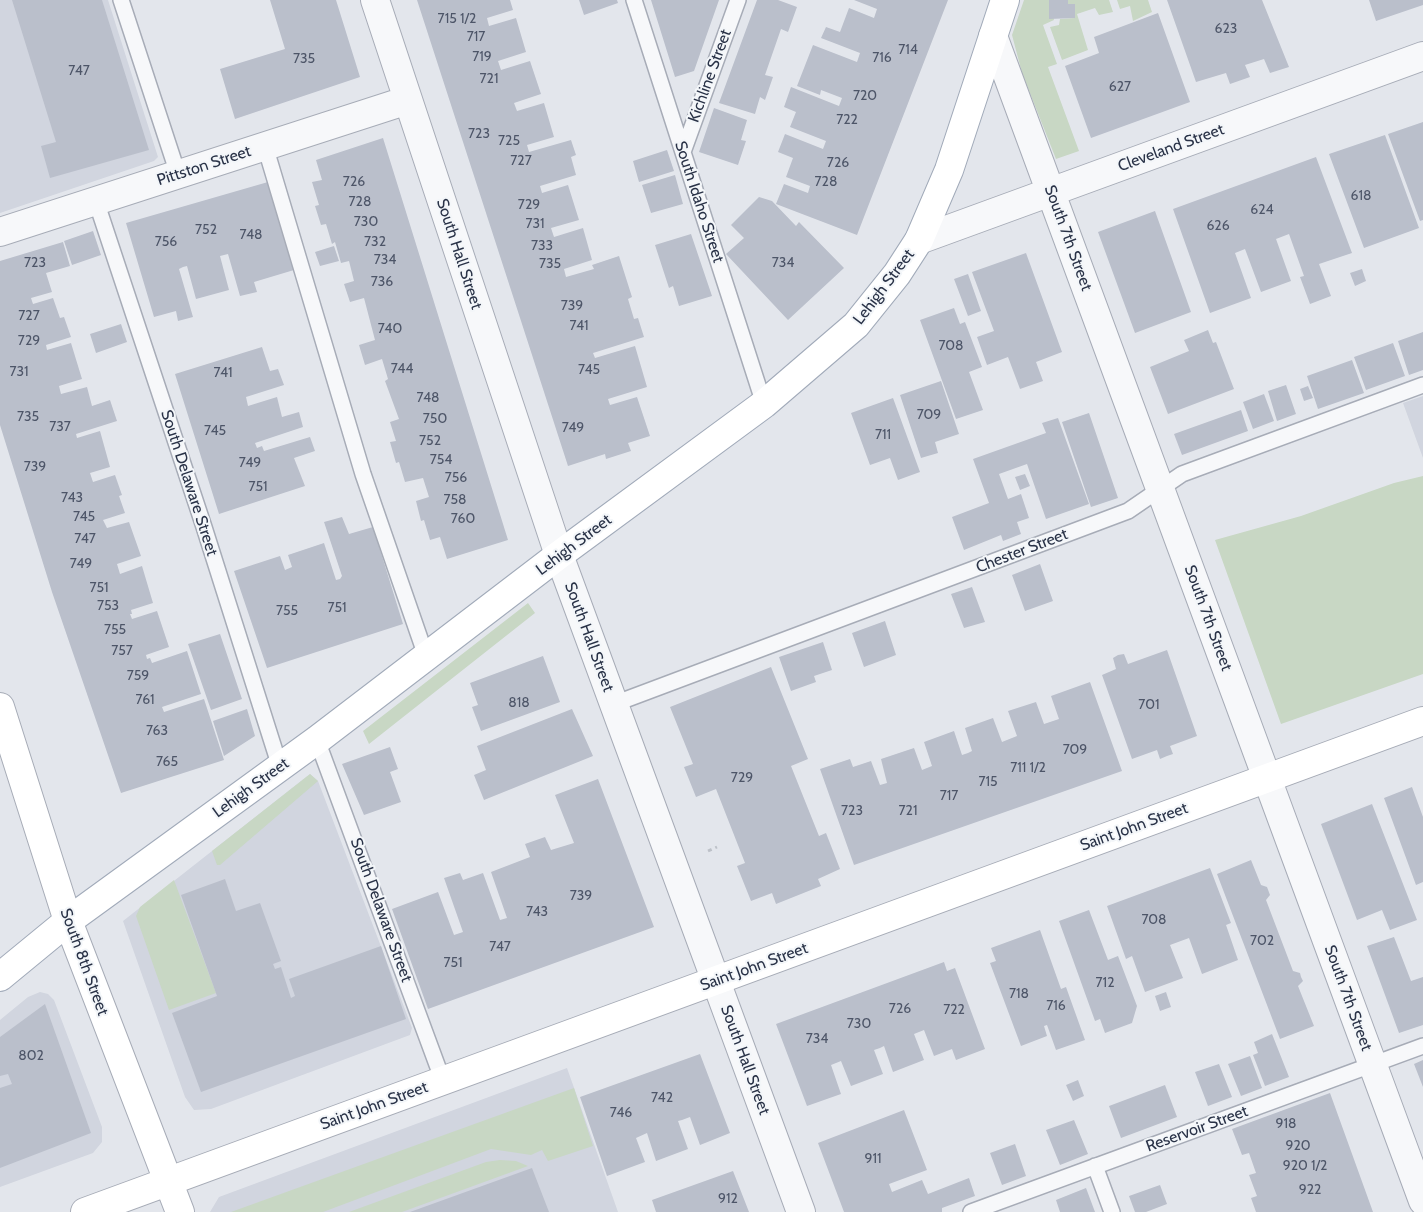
<!DOCTYPE html>
<style>
body{margin:0}
canvas{display:block;background:#e3e6ec}
</style>
<canvas width="1423" height="1212"></canvas>
<script>
const ctx = document.querySelector('canvas').getContext('2d');
ctx.lineJoin = 'round';
function paint(path, color) { ctx.fillStyle = color; ctx.fill(path, 'evenodd'); }
function trace(path, color, width, dash) { ctx.strokeStyle = color; ctx.lineWidth = width; ctx.lineCap = dash ? 'butt' : 'round'; ctx.setLineDash(dash || []); ctx.stroke(path); }
function drawText(font, color, halo, rows, align = 'center') {
  ctx.font = font + ' Cabin,sans-serif'; ctx.lineWidth = 4; ctx.setLineDash([]); ctx.textBaseline = 'middle'; ctx.strokeStyle = halo; ctx.fillStyle = color; for (const [text, x, y, turn = 0] of rows) {
    ctx.save(); ctx.translate(x, y); ctx.rotate((+turn || 0) * Math.PI / 180); ctx.textAlign = isNaN(turn) ? turn : align; if (halo) ctx.strokeText(text, 0, 0); ctx.fillText(text, 0, 0); ctx.restore();
  }
}
paint(new Path2D(`
 M 0,0 L 108,0 L 158,157 L 154,161 L 0,213 Z
 M 1423,396 L 1423,458 L 1403,403 Z
 M 310,774 L 318,781 L 412,1028 L 410,1035 L 211,1109 L 194,1110 L 185,1097 L 123,921 Z
 M 40,992 L 48,994 L 54,1000 L 102,1127 L 102,1142 L 93,1153 L 0,1187 L 0,1020 L 28,997 Z
 M 567,1068 L 618,1212 L 210,1212 L 219,1197 Z`), '#d1d5df');
paint(new Path2D(`
 M 1024,0 L 1049,0 L 1054,20 L 1043,25 L 1057,64 L 1048,67 L 1079,151 L 1056,159 L 1022,73 L 1012,35 Z
 M 1068,0 L 1109,0 L 1113,12 L 1099,15 L 1095,8 L 1077,14 L 1088,50 L 1062,60 L 1050,27 L 1059,25 L 1060,19 L 1075,18 L 1075,4 L 1068,4 Z
 M 1117,0 L 1148,0 L 1152,12 L 1133,21 L 1130,6 L 1120,9 Z
 M 1423,476 L 1423,674 L 1281,724 L 1215,540 L 1301,516 L 1394,483 Z
 M 528,603 L 535,613 L 369,744 L 363,731 Z
 M 310,774 L 318,781 L 220,865 L 217,865 L 212,851 Z
 M 174,880 L 216,993 L 169,1010 L 136,916 L 140,907 Z
 M 574,1088 L 593,1146 L 548,1161 L 542,1150 L 531,1155 L 491,1149 L 323,1212 L 231,1212 Z
 M 500,1160 L 516,1161 L 528,1166 L 402,1212 L 349,1212 L 486,1162 Z`), '#c8d7c4');
paint(new Path2D(`
 M 12,0 L 102,0 L 149,150 L 50,178 L 41,146 L 56,142 Z
 M 270,0 L 336,0 L 360,77 L 235,119 L 220,69 L 285,49 Z
 M 417,0 L 510,0 L 513,10 L 487,18 L 489,26 L 516,18 L 526,52 L 498,61 L 501,70 L 530,61 L 541,94 L 514,103 L 517,111 L 544,103 L 554,137 L 527,145 L 529,152 L 571,140 L 576,155 L 571,157 L 576,175 L 540,186 L 542,193 L 568,185 L 579,220 L 551,228 L 554,237 L 583,228 L 592,260 L 564,269 L 566,277 L 594,269 L 592,265 L 619,256 L 632,297 L 628,299 L 634,319 L 638,318 L 644,337 L 593,353 L 595,358 L 635,346 L 647,387 L 608,399 L 610,405 L 637,397 L 650,436 L 628,443 L 631,451 L 606,459 L 605,454 L 568,466 Z
 M 579,0 L 617,0 L 618,3 L 584,15 Z
 M 651,0 L 719,0 L 694,71 L 675,77 Z
 M 757,0 L 778,0 L 797,7 L 788,32 L 781,29 L 765,75 L 773,77 L 765,100 L 760,97 L 755,114 L 719,103 Z
 M 854,0 L 948,0 L 857,235 L 776,204 L 784,184 L 808,193 L 810,186 L 786,177 L 793,158 L 778,152 L 785,134 L 823,149 L 826,141 L 790,127 L 796,112 L 784,107 L 791,87 L 839,106 L 842,98 L 821,90 L 820,95 L 797,86 L 813,45 L 857,62 L 860,53 L 821,38 L 826,27 L 840,32 L 849,8 L 874,18 L 877,9 Z
 M 1049,0 L 1068,0 L 1068,4 L 1075,4 L 1075,18 L 1049,19 Z
 M 1167,0 L 1262,0 L 1289,67 L 1270,73 L 1264,59 L 1245,65 L 1250,77 L 1230,84 L 1226,73 L 1196,82 Z
 M 1369,0 L 1423,0 L 1423,5 L 1376,21 Z
 M 1158,13 L 1190,102 L 1091,138 L 1065,66 L 1099,53 L 1094,37 Z
 M 714,108 L 747,120 L 741,140 L 746,141 L 738,165 L 699,152 Z
 M 1423,122 L 1423,220 L 1420,221 L 1388,134 Z
 M 1385,135 L 1419,228 L 1364,248 L 1329,154 Z
 M 383,138 L 508,540 L 447,559 L 440,537 L 430,540 L 424,520 L 421,521 L 416,501 L 429,497 L 423,478 L 405,482 L 399,462 L 396,463 L 390,442 L 396,441 L 390,422 L 399,419 L 385,381 L 388,379 L 382,359 L 365,365 L 359,345 L 375,340 L 364,298 L 350,302 L 344,284 L 354,281 L 349,261 L 341,263 L 335,242 L 332,244 L 326,224 L 321,225 L 315,206 L 319,205 L 312,182 L 322,180 L 316,160 Z
 M 667,150 L 674,171 L 639,182 L 633,161 Z
 M 1316,157 L 1352,253 L 1319,264 L 1331,296 L 1310,304 L 1300,277 L 1304,276 L 1289,234 L 1276,239 L 1291,281 L 1261,292 L 1245,249 L 1235,253 L 1251,298 L 1210,313 L 1173,209 Z
 M 675,175 L 683,204 L 651,213 L 642,185 Z
 M 268,182 L 294,270 L 254,282 L 257,292 L 240,296 L 228,254 L 220,256 L 229,290 L 196,299 L 187,266 L 183,267 L 179,269 L 193,317 L 178,321 L 176,311 L 154,317 L 126,223 Z
 M 759,197 L 772,201 L 796,226 L 799,222 L 844,268 L 788,320 L 726,254 L 744,238 L 731,225 Z
 M 1155,211 L 1191,312 L 1135,333 L 1098,232 Z
 M 93,231 L 101,255 L 72,265 L 64,241 Z
 M 691,234 L 712,296 L 679,306 L 673,286 L 669,288 L 655,245 Z
 M 63,242 L 70,266 L 46,273 L 52,292 L 31,298 L 33,304 L 53,298 L 60,318 L 64,317 L 71,337 L 46,345 L 47,350 L 71,343 L 82,379 L 59,386 L 61,394 L 87,387 L 92,406 L 110,400 L 117,421 L 76,434 L 77,438 L 100,431 L 110,467 L 90,473 L 93,482 L 115,475 L 122,495 L 119,496 L 125,513 L 103,520 L 107,528 L 129,522 L 141,556 L 117,564 L 120,574 L 142,566 L 153,603 L 131,610 L 132,614 L 130,614 L 132,619 L 157,611 L 169,647 L 146,655 L 147,659 L 150,658 L 152,663 L 187,651 L 201,694 L 162,707 L 164,712 L 204,699 L 224,760 L 121,793 L 52,592 L 0,425 L 0,261 Z
 M 334,246 L 339,261 L 320,266 L 315,252 Z
 M 1026,253 L 1062,352 L 1036,362 L 1043,381 L 1020,389 L 1008,357 L 987,365 L 977,337 L 994,331 L 972,272 Z
 M 1362,269 L 1366,281 L 1355,286 L 1350,273 Z
 M 968,274 L 981,311 L 968,316 L 954,279 Z
 M 954,308 L 960,324 L 965,322 L 982,367 L 969,372 L 983,410 L 956,419 L 920,320 Z
 M 121,324 L 127,342 L 96,353 L 90,334 Z
 M 1208,330 L 1213,343 L 1216,342 L 1234,389 L 1168,414 L 1150,367 L 1189,351 L 1184,340 Z
 M 1423,332 L 1423,370 L 1409,375 L 1398,341 Z
 M 1393,343 L 1405,376 L 1366,390 L 1354,357 Z
 M 262,347 L 270,371 L 278,369 L 284,385 L 246,397 L 248,406 L 277,397 L 282,417 L 299,412 L 303,427 L 255,443 L 257,448 L 262,446 L 264,451 L 310,437 L 315,451 L 294,458 L 305,486 L 219,514 L 175,374 Z
 M 1352,360 L 1364,393 L 1318,409 L 1307,376 Z
 M 941,381 L 959,434 L 935,442 L 938,453 L 921,458 L 900,395 Z
 M 1286,385 L 1296,414 L 1277,421 L 1268,391 Z
 M 1308,386 L 1313,398 L 1304,401 L 1300,389 Z
 M 1264,394 L 1274,421 L 1253,429 L 1243,402 Z
 M 893,398 L 920,472 L 898,480 L 890,458 L 870,465 L 851,413 Z
 M 1241,410 L 1248,431 L 1182,455 L 1174,434 Z
 M 1089,413 L 1118,498 L 1091,507 L 1062,422 Z
 M 1058,418 L 1089,504 L 1046,519 L 1027,464 L 999,474 L 1008,499 L 1021,494 L 1029,518 L 1017,522 L 1021,534 L 1003,541 L 1001,535 L 964,550 L 952,517 L 989,503 L 973,459 L 1046,433 L 1042,423 Z
 M 1025,474 L 1030,486 L 1020,490 L 1015,477 Z
 M 342,517 L 349,534 L 373,527 L 403,624 L 267,668 L 234,571 L 280,556 L 285,570 L 292,567 L 288,555 L 324,543 L 336,580 L 340,579 L 342,576 L 324,522 Z
 M 1040,564 L 1053,601 L 1025,611 L 1012,575 Z
 M 972,587 L 985,622 L 964,628 L 951,594 Z
 M 885,621 L 896,655 L 864,667 L 852,633 Z
 M 220,634 L 242,699 L 211,710 L 188,644 Z
 M 823,642 L 832,670 L 814,676 L 816,682 L 791,691 L 779,657 Z
 M 1167,650 L 1197,736 L 1170,746 L 1173,754 L 1167,756 L 1160,759 L 1157,750 L 1132,759 L 1102,675 L 1116,669 L 1113,658 L 1118,655 L 1124,654 L 1128,664 Z
 M 543,656 L 560,702 L 481,731 L 472,707 L 478,705 L 470,683 Z
 M 771,667 L 808,759 L 791,766 L 819,836 L 826,833 L 840,869 L 818,879 L 821,886 L 776,904 L 772,893 L 751,901 L 737,866 L 745,863 L 716,789 L 696,797 L 684,767 L 693,764 L 670,707 Z
 M 1090,682 L 1122,771 L 854,865 L 820,769 L 850,759 L 853,767 L 871,761 L 880,785 L 887,783 L 881,759 L 914,748 L 922,770 L 932,766 L 924,742 L 954,731 L 962,755 L 968,753 L 972,751 L 965,728 L 993,718 L 1002,742 L 1017,736 L 1008,711 L 1036,702 L 1044,724 L 1059,719 L 1051,696 Z
 M 247,709 L 255,736 L 224,756 L 213,721 Z
 M 572,709 L 593,756 L 484,800 L 474,775 L 486,770 L 477,746 Z
 M 390,747 L 398,769 L 390,772 L 401,802 L 364,815 L 342,764 Z
 M 598,779 L 654,927 L 428,1009 L 392,909 L 438,892 L 454,935 L 463,932 L 444,878 L 460,873 L 463,880 L 483,873 L 500,920 L 507,918 L 491,872 L 530,857 L 525,844 L 545,837 L 551,850 L 574,843 L 555,795 Z
 M 1412,787 L 1423,817 L 1423,882 L 1416,885 L 1384,798 Z
 M 1372,804 L 1417,920 L 1390,930 L 1382,910 L 1357,920 L 1321,824 Z
 M 1251,860 L 1261,885 L 1267,887 L 1270,895 L 1266,900 L 1293,971 L 1300,973 L 1301,977 L 1303,981 L 1298,986 L 1314,1026 L 1280,1039 L 1217,874 Z
 M 1210,868 L 1231,923 L 1226,925 L 1238,960 L 1202,974 L 1189,938 L 1170,945 L 1183,978 L 1145,992 L 1132,956 L 1126,959 L 1107,906 Z
 M 225,879 L 236,911 L 260,903 L 281,961 L 273,964 L 275,969 L 281,967 L 291,998 L 295,996 L 289,979 L 381,946 L 406,1019 L 201,1092 L 172,1013 L 217,996 L 181,895 Z
 M 1089,910 L 1108,960 L 1118,956 L 1137,1006 L 1132,1023 L 1105,1033 L 1100,1019 L 1095,1021 L 1059,921 Z
 M 1040,930 L 1061,989 L 1066,987 L 1085,1040 L 1056,1050 L 1047,1025 L 1044,1026 L 1047,1036 L 1021,1046 L 990,963 L 996,961 L 991,948 Z
 M 1394,937 L 1411,981 L 1423,977 L 1423,1025 L 1399,1033 L 1367,946 Z
 M 944,962 L 947,971 L 955,968 L 985,1049 L 956,1060 L 952,1049 L 934,1056 L 924,1030 L 914,1034 L 924,1060 L 893,1072 L 884,1046 L 880,1048 L 874,1050 L 883,1074 L 851,1086 L 841,1061 L 831,1065 L 841,1094 L 807,1106 L 776,1024 Z
 M 1166,992 L 1171,1007 L 1160,1011 L 1155,996 Z
 M 45,1004 L 91,1133 L 0,1168 L 0,1088 L 12,1084 L 8,1074 L 0,1076 L 0,1037 Z
 M 1272,1034 L 1289,1077 L 1265,1086 L 1253,1055 L 1258,1053 L 1254,1042 Z
 M 700,1054 L 730,1133 L 700,1145 L 690,1117 L 682,1120 L 678,1121 L 688,1149 L 656,1161 L 647,1133 L 636,1138 L 645,1162 L 607,1176 L 580,1097 Z
 M 1250,1056 L 1262,1088 L 1241,1096 L 1228,1064 Z
 M 1423,1060 L 1423,1087 L 1414,1064 Z
 M 1219,1064 L 1232,1097 L 1208,1106 L 1195,1072 Z
 M 1078,1080 L 1084,1096 L 1073,1101 L 1066,1085 Z
 M 1165,1085 L 1177,1117 L 1121,1138 L 1109,1106 Z
 M 1330,1093 L 1373,1212 L 1256,1212 L 1251,1198 L 1257,1196 L 1249,1175 L 1256,1173 L 1249,1153 L 1242,1155 L 1232,1129 Z
 M 904,1110 L 927,1170 L 889,1184 L 892,1192 L 922,1180 L 928,1194 L 969,1178 L 975,1196 L 942,1208 L 942,1212 L 844,1212 L 818,1143 Z
 M 1074,1120 L 1088,1154 L 1060,1165 L 1046,1130 Z
 M 1015,1144 L 1026,1176 L 1002,1185 L 990,1153 Z
 M 532,1168 L 549,1212 L 410,1212 Z
 M 733,1171 L 749,1212 L 656,1212 L 652,1200 Z
 M 1160,1185 L 1167,1204 L 1146,1212 L 1135,1212 L 1129,1196 Z
 M 1086,1188 L 1095,1212 L 1060,1212 L 1056,1200 Z`), '#babfcb');
const lane = new Path2D(`
 M 121,0 L 178,174
 M 634,0 L 764,404
 M 265,146 L 363,474 L 426,656
 M 683,152 L 738,0
 M 96,201 L 204,527 L 280,767
 M 614,704 L 1128,511 L 1182,474 L 1423,385
 M 317,740 L 443,1081
 M 1095,1166 L 1112,1212
 M 971,1212 L 1423,1046`);
const street = new Path2D(`
 M 375,0 L 559,555 L 801,1212
 M 993,36 L 1423,1201
 M 0,232 L 408,100
 M 919,240 L 1423,56`);
const secondary = new Path2D(`
 M 0,707 L 68,921 L 180,1212
 M 85,1212 L 1423,721`);
const primary = new Path2D(`
 M 0,977 L 68,921 L 317,740 L 559,555 L 764,404 L 856,325 L 897,274 L 919,240 L 949,170 L 1005,0`);
trace(lane, '#a7acb7', 18);
trace(street, '#a7acb7', 30);
trace(secondary, '#a7acb7', 30);
trace(primary, '#a1aab9', 30);
trace(new Path2D(`
 M 708,851 L 717,847`), '#bdc1c8', 3, [4, 4]);
trace(lane, '#f7f8fa', 15);
trace(street, '#f7f8fa', 28);
trace(secondary, '#fff', 28);
trace(primary, '#fff', 28);
drawText('14px', '#4d5568', null, [
 ["715 1/2",457,19],
 ["623",1226,29],
 ["717",476,37],
 ["714",908,50],
 ["719",482,57],
 ["716",882,58],
 ["735",304,59],
 ["747",79,71],
 ["721",489,79],
 ["627",1120,87],
 ["720",865,96],
 ["722",847,120],
 ["723",479,134],
 ["725",509,141],
 ["727",521,161],
 ["726",838,163],
 ["726",354,182],
 ["728",826,182],
 ["618",1361,196],
 ["728",360,202],
 ["729",529,205],
 ["624",1262,210],
 ["730",366,222],
 ["731",535,224],
 ["626",1218,226],
 ["752",206,230],
 ["748",251,235],
 ["756",166,242],
 ["732",375,242],
 ["733",542,246],
 ["734",385,260],
 ["723",35,263],
 ["734",783,263],
 ["735",550,264],
 ["736",382,282],
 ["739",572,306],
 ["727",29,316],
 ["741",579,326],
 ["740",390,329],
 ["729",29,341],
 ["708",951,346],
 ["744",402,369],
 ["745",589,370],
 ["731",19,372],
 ["741",223,373],
 ["748",428,398],
 ["709",929,415],
 ["735",28,417],
 ["750",435,419],
 ["737",60,427],
 ["749",573,428],
 ["745",215,431],
 ["711",883,435],
 ["752",430,441],
 ["754",441,460],
 ["749",250,463],
 ["739",35,467],
 ["756",456,478],
 ["751",258,487],
 ["743",72,498],
 ["758",455,500],
 ["745",84,517],
 ["760",463,519],
 ["747",85,539],
 ["749",81,564],
 ["751",99,588],
 ["753",108,606],
 ["751",337,608],
 ["755",287,611],
 ["755",115,630],
 ["757",122,651],
 ["759",138,676],
 ["761",145,700],
 ["818",519,703],
 ["701",1149,705],
 ["763",157,731],
 ["709",1075,750],
 ["765",167,762],
 ["711 1/2",1028,768],
 ["729",742,778],
 ["715",988,782],
 ["717",949,796],
 ["723",852,811],
 ["721",908,811],
 ["739",581,896],
 ["743",537,912],
 ["708",1154,920],
 ["702",1262,941],
 ["747",500,947],
 ["751",453,963],
 ["712",1105,983],
 ["718",1019,994],
 ["716",1056,1006],
 ["726",900,1009],
 ["722",954,1010],
 ["730",859,1024],
 ["734",817,1039],
 ["802",31,1056],
 ["742",662,1098],
 ["746",621,1113],
 ["918",1286,1124],
 ["920",1298,1146],
 ["911",873,1159],
 ["920 1/2",1305,1166],
 ["922",1310,1190],
 ["912",728,1199]
]);
drawText('16px', '#293247', '#f3f6f9', [
 ["Kichline Street",710,76,-70],
 ["Cleveland Street",1171,148,-20],
 ["Pittston Street",204,166,-18],
 ["South Idaho Street",699,202,72],
 ["South 7th Street",1068,238,70],
 ["South Hall Street",459,254,72],
 ["Lehigh Street",884,287,-53],
 ["South Delaware Street",189,483,72],
 ["Lehigh Street",574,545,-37],
 ["Chester Street",1022,551,-21],
 ["South 7th Street",1208,618,70],
 ["South Hall Street",589,637,70],
 ["Lehigh Street",251,788,-36],
 ["Saint John Street",1134,827,-20],
 ["South Delaware Street",381,910,70],
 ["South 8th Street",84,962,70],
 ["Saint John Street",754,967,-20],
 ["South 7th Street",1348,998,70],
 ["South Hall Street",745,1060,70],
 ["Saint John Street",374,1106,-20],
 ["Reservoir Street",1197,1129,-20]
]);
</script>
